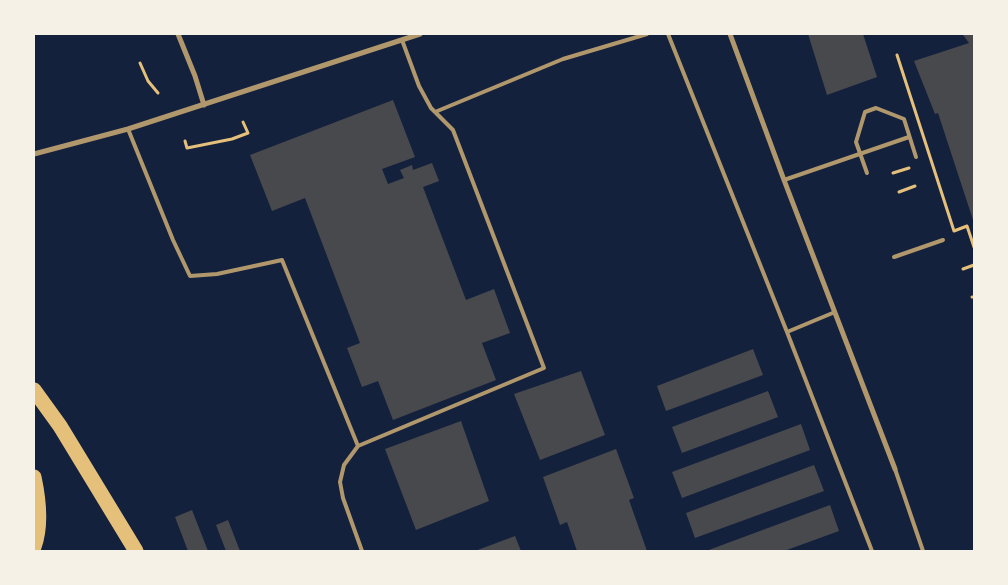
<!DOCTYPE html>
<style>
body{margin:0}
#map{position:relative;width:1008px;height:585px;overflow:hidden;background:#14213d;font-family:Karla,sans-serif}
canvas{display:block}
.frame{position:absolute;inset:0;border:35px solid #f6f1e7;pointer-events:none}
</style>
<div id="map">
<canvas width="1008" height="585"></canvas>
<div class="frame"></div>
</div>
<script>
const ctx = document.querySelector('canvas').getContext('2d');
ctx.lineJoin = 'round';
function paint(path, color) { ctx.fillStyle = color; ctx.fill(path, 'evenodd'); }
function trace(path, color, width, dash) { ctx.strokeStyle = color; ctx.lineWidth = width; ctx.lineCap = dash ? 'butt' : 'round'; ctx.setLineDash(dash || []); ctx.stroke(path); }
paint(new Path2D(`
 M 808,34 L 863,34 L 877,77 L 827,95 Z
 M 966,34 L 974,34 L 974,223 L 938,113 L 935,114 L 914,61 L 969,43 L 963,35 Z
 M 393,100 L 415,157 L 382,169 L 388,184 L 404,178 L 400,170 L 412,165 L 413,170 L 432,163 L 439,181 L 423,187 L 466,300 L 494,289 L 510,333 L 482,343 L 496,380 L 393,420 L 378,381 L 362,387 L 347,348 L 360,343 L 305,198 L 272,211 L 250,155 Z
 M 753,349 L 763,375 L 666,411 L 657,386 Z
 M 581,371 L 605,435 L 540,460 L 514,394 Z
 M 768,391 L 778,417 L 682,453 L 672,427 Z
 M 461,421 L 489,501 L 416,530 L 385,449 Z
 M 801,424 L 810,450 L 682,498 L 672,472 Z
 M 616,449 L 634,498 L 629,500 L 647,551 L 577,551 L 567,522 L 560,525 L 543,477 Z
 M 814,465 L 824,491 L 695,538 L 686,513 Z
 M 830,505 L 839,531 L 784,551 L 706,551 Z
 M 192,510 L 208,551 L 188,551 L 175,517 Z
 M 228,520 L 240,551 L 226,551 L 216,525 Z
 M 515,536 L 521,551 L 475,551 Z`), '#48494c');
trace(new Path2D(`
 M 897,55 L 954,231 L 967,226 L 974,247
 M 140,63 L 148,81 L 158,93
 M 185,141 L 187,148 L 232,139 L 248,133 L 243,122
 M 893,173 L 909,168
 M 899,192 L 915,186
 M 963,269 L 974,265
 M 972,297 L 974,297`), '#e5c07b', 3);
trace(new Path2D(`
 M 668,34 L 787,332 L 872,551
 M 435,112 L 563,59 L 647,34
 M 128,129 L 173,240 L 190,276 L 217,274 L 282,260 L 358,446
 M 867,173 L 856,142 L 865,112 L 876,108 L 904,119 L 916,157
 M 784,180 L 909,137
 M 894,257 L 943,240
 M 787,332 L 835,312
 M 895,469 L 923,551
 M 362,551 L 343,498 L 340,482 L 344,465 L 358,446 L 544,368 L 453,130 L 431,108 L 419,86 L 402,40`), '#b1986c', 4);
trace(new Path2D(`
 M 178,34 L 195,76 L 204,105
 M 730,34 L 784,180 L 895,469
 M 34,154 L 128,129 L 420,34`), '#b1986c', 5);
trace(new Path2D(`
 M 34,390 L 60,426 L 136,551
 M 34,477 C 39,500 42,525 34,547`), '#e5c07b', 15);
</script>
